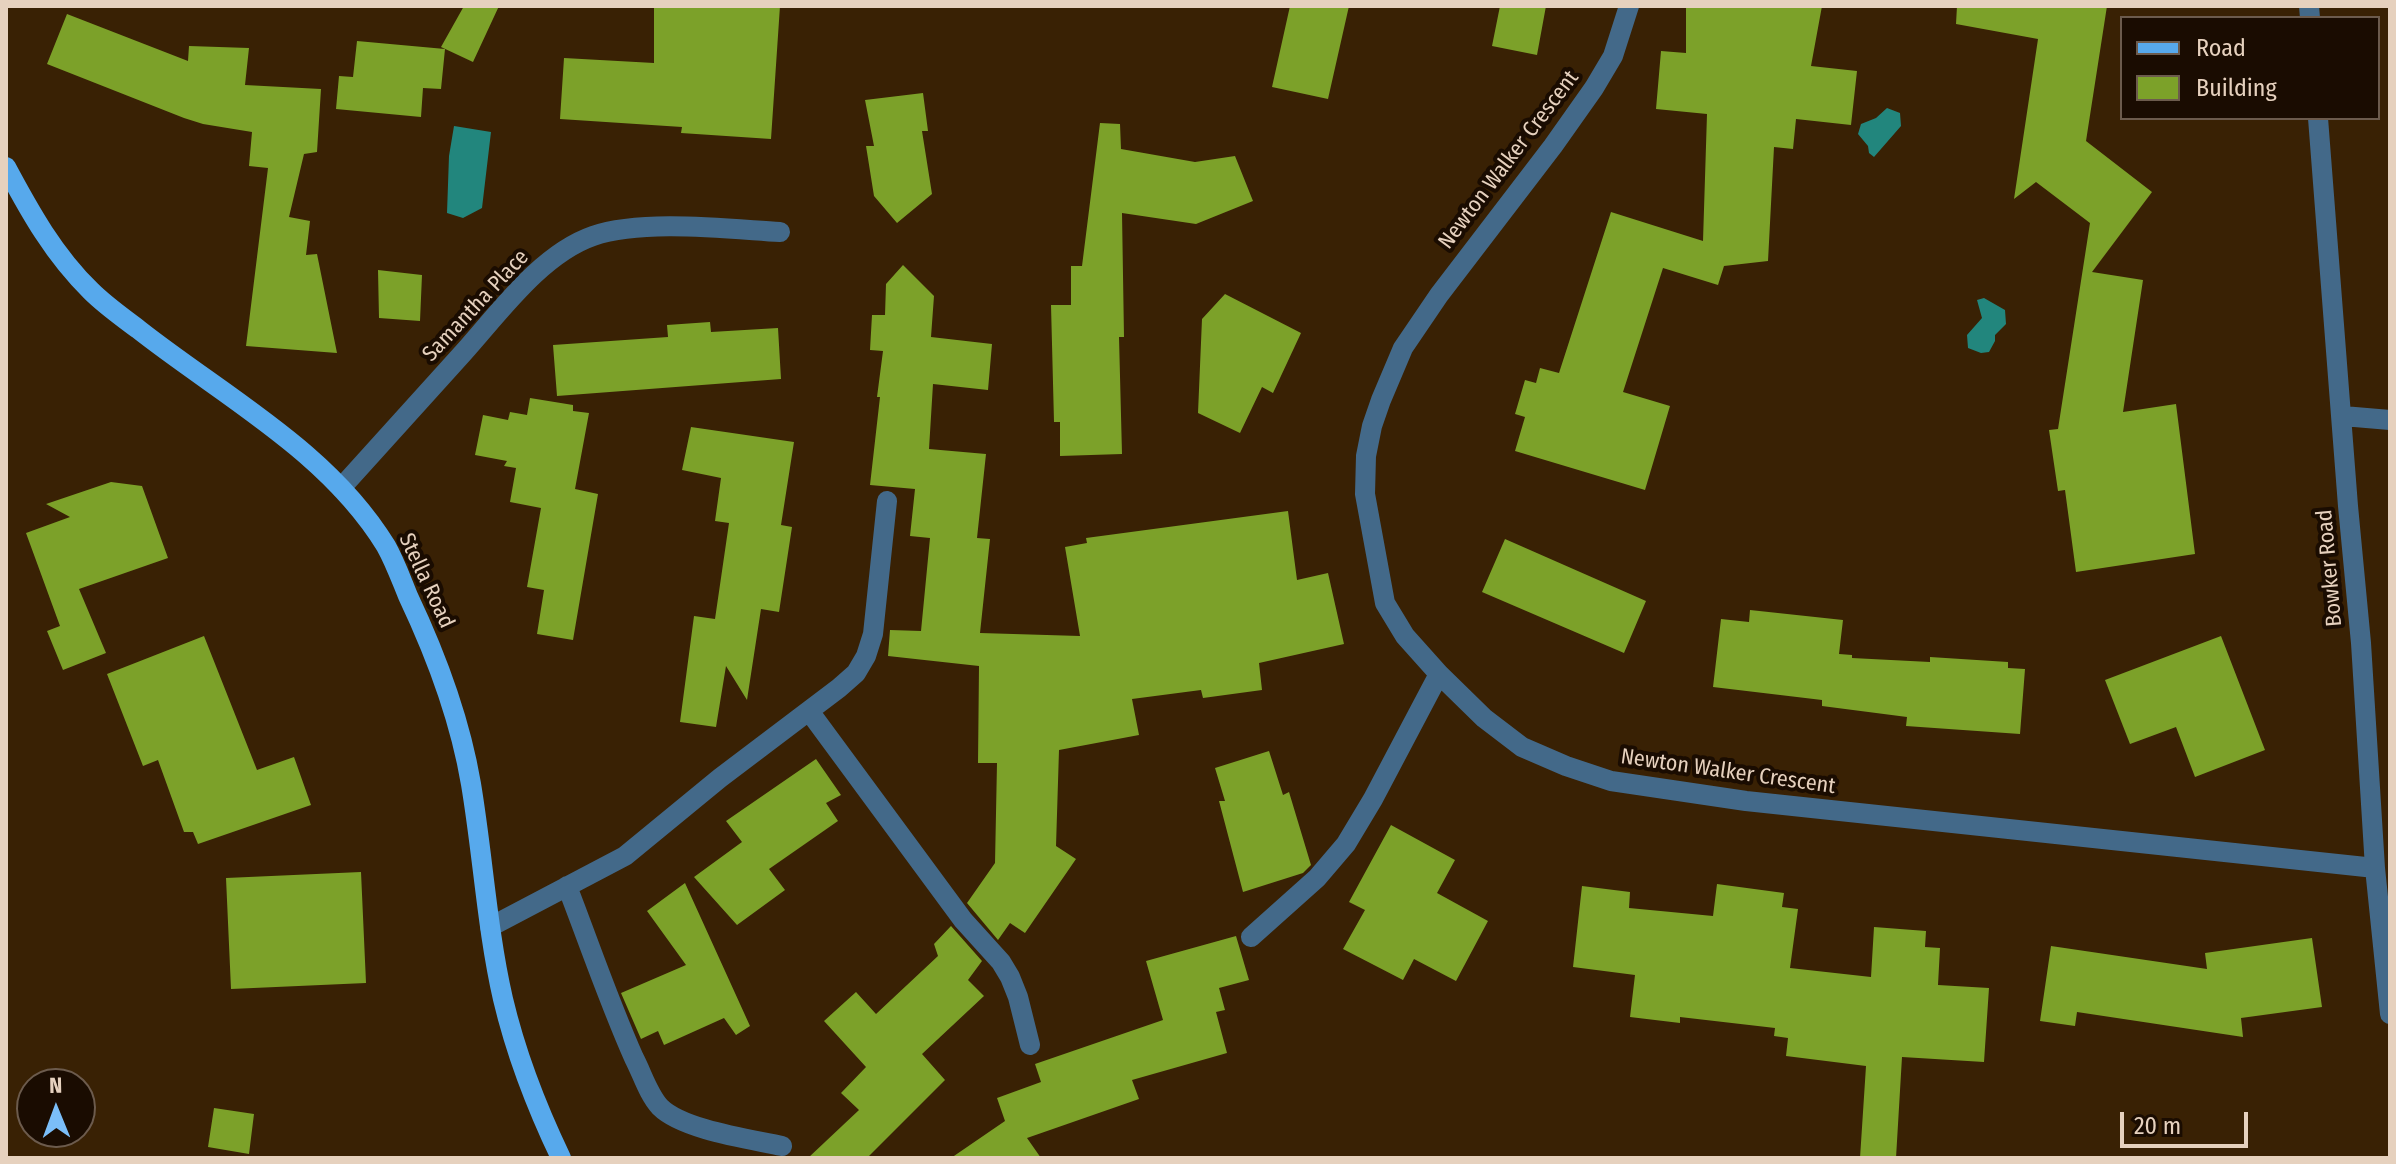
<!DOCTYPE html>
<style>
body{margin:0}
#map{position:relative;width:2396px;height:1164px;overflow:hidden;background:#392104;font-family:"Fira Sans Condensed",sans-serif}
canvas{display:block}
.frame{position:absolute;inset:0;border:8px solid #e6d1be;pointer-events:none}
.legend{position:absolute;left:2120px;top:16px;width:260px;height:104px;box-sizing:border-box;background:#1a0c01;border:2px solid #6c5b4d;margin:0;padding:10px 14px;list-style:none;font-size:24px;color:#e6d1be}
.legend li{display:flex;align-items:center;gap:16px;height:40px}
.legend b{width:40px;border:2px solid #6c5b4d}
.north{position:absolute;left:16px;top:1068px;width:80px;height:80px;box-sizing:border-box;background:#1a0c01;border:2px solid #6c5b4d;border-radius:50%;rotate:359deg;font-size:22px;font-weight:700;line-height:32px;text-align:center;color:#e6d1be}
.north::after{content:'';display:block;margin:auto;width:28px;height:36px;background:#7bbef8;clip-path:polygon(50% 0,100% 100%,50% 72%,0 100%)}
.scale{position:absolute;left:2120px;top:1112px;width:128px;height:36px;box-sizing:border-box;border:4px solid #e6d1be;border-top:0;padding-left:10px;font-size:24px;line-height:28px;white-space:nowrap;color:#e6d1be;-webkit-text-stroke:6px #1a0c01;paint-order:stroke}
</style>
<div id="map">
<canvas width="2396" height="1164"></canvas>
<div class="frame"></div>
<ul class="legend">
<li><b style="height:10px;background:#57a9ec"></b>Road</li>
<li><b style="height:22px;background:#7ca129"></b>Building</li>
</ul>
<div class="north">N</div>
<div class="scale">20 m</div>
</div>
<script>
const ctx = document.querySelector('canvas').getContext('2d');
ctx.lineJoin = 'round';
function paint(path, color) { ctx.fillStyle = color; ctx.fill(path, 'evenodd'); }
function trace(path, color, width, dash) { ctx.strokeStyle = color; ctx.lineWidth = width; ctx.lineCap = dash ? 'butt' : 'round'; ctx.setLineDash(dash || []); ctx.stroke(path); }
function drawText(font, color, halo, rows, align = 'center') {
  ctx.font = font + ' "Fira Sans Condensed",sans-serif'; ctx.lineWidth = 8; ctx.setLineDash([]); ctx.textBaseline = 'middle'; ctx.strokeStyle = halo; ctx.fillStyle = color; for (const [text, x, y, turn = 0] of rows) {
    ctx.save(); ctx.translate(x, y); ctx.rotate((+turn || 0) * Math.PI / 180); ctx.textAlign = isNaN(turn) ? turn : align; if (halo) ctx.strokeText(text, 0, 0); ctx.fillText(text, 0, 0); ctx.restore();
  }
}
paint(new Path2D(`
 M 1887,108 L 1900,113 L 1901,126 L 1874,157 L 1869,153 L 1868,146 L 1858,134 L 1861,124 L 1876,118 Z
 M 454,126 L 491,132 L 482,208 L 463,218 L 447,213 L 449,156 Z
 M 1984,298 L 2005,310 L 2006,324 L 1995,335 L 1995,341 L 1989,352 L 1981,353 L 1968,348 L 1967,335 L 1982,318 L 1977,300 Z`), '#22867d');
paint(new Path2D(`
 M 464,6 L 499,6 L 473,62 L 441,47 Z
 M 654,6 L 780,6 L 771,139 L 681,133 L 682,127 L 560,119 L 564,58 L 654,63 Z
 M 1290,6 L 1349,6 L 1328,99 L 1272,87 Z
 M 1500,6 L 1546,6 L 1537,55 L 1492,46 Z
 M 1686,6 L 1822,6 L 1811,66 L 1857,71 L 1851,125 L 1796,119 L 1793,149 L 1774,147 L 1768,261 L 1724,266 L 1718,285 L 1663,268 L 1623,392 L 1670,406 L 1645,490 L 1515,451 L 1525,417 L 1515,414 L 1525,380 L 1536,383 L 1540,368 L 1559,373 L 1611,212 L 1703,241 L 1707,114 L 1656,109 L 1661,51 L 1686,53 Z
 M 1957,6 L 2107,6 L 2086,141 L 2152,192 L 2092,272 L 2143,280 L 2123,412 L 2176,404 L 2195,554 L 2076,572 L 2065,490 L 2058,491 L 2049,430 L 2058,429 L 2090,223 L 2036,182 L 2014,199 L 2038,39 L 1956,24 Z
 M 67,14 L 188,61 L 189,46 L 249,48 L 245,85 L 321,89 L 317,152 L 304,154 L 289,217 L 310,221 L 306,255 L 317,254 L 337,353 L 246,346 L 268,168 L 249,166 L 252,132 L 203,124 L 184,118 L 47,64 Z
 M 357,41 L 445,49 L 441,89 L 423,88 L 421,117 L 336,109 L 339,76 L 353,77 Z
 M 923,93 L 928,131 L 922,131 L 932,194 L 897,223 L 874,196 L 866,146 L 874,146 L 865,100 Z
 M 1100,123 L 1120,124 L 1121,149 L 1195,162 L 1235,156 L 1253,201 L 1196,224 L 1122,213 L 1124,337 L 1119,337 L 1122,454 L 1060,456 L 1060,422 L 1054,422 L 1051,305 L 1071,305 L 1071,266 L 1082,266 Z
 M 903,265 L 934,296 L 931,337 L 992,344 L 988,390 L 933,384 L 929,449 L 986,454 L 977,538 L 990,539 L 980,633 L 1080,636 L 1065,547 L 1087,543 L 1086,538 L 1288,511 L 1297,580 L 1328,573 L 1344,644 L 1259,663 L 1262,690 L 1203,698 L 1201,690 L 1132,699 L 1139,735 L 1059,750 L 1056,846 L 1076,859 L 1025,933 L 1010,923 L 998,940 L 967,903 L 995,863 L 997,763 L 978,763 L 979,666 L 888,656 L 890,630 L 921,631 L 930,538 L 910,536 L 915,489 L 870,485 L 880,397 L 877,397 L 883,351 L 870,350 L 872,315 L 885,315 L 886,284 Z
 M 378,270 L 422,275 L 420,321 L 379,318 Z
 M 1225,294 L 1301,333 L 1273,393 L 1262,387 L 1240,433 L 1198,413 L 1202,319 Z
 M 710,322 L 711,332 L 778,328 L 781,379 L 557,396 L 553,345 L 668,337 L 667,325 Z
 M 530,398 L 573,405 L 573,411 L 589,413 L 575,489 L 598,494 L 573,640 L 537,634 L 544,590 L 527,587 L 541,508 L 510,502 L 516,468 L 504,466 L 507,461 L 475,455 L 483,415 L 508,420 L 510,412 L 527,415 Z
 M 691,427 L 794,442 L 781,525 L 792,527 L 779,612 L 761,609 L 747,700 L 726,666 L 716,727 L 680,722 L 694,616 L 715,619 L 729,523 L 715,521 L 721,478 L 682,470 Z
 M 111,482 L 142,486 L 168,558 L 79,589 L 106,653 L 63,670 L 47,631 L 60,626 L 26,533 L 70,517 L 46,504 Z
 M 1505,539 L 1646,601 L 1624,653 L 1482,592 Z
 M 1750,610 L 1843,620 L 1839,654 L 1852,655 L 1852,658 L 1930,662 L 1930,657 L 2008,662 L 2008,668 L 2025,669 L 2020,734 L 1906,726 L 1907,717 L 1822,706 L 1822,700 L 1713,687 L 1721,619 L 1749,622 Z
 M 204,636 L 257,770 L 294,757 L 311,805 L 198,844 L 193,832 L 184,832 L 158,760 L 143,766 L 107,674 Z
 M 2221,636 L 2265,750 L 2195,777 L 2176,727 L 2130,744 L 2105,680 Z
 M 1269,751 L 1283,795 L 1289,792 L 1311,865 L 1303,873 L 1243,892 L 1219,801 L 1225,801 L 1215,768 Z
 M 816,759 L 841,795 L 826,803 L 838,821 L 769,869 L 785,890 L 737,925 L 694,877 L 742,842 L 726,821 Z
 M 1391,825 L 1455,860 L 1437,893 L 1488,921 L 1456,981 L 1414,959 L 1403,980 L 1343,949 L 1365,910 L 1349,902 Z
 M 361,872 L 366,983 L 231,989 L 226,878 Z
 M 685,883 L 750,1026 L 736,1035 L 724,1018 L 664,1045 L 658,1031 L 641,1039 L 621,993 L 686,965 L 647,911 Z
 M 1717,884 L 1784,893 L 1782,907 L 1798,909 L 1790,968 L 1871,977 L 1874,927 L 1926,931 L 1925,947 L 1940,948 L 1938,985 L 1989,988 L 1984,1062 L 1902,1057 L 1896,1158 L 1860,1158 L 1866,1066 L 1786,1056 L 1788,1038 L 1774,1036 L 1775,1028 L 1680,1017 L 1680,1023 L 1630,1017 L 1635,975 L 1573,967 L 1582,886 L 1630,892 L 1629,908 L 1713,916 Z
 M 951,926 L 982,961 L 968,980 L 984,996 L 922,1054 L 945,1080 L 867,1158 L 808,1158 L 859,1110 L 841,1093 L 866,1067 L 824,1021 L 856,992 L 876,1014 L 938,956 L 934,944 Z
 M 1236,936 L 1249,980 L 1219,988 L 1225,1010 L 1216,1012 L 1227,1053 L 1132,1080 L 1139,1099 L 1027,1138 L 1041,1158 L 951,1158 L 1005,1121 L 997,1098 L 1041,1082 L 1035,1064 L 1163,1020 L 1146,961 Z
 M 2312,938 L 2322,1007 L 2241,1018 L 2243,1037 L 2077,1012 L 2075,1026 L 2040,1021 L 2051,946 L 2207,969 L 2205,953 Z
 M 214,1108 L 254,1114 L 249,1154 L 208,1147 Z`), '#7ca129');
trace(new Path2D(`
 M 1629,6 L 1613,56 L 1594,88 L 1553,146 L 1439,295 L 1403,348 L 1381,400 L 1372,426 L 1366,456 L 1365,494 L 1385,603 L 1405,636 L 1439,674 L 1484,718 L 1522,747 L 1566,766 L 1611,781 L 1746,801 L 2375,868
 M 2309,6 L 2310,18
 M 2318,118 L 2348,506 L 2361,643 L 2375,868 L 2390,1014
 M 2343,416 L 2390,420
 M 341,488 C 382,443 422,398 463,353 C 499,313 541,254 593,236 C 642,219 728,229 780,232
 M 809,711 L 963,920 L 1001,962 L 1010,977 L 1018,997 L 1030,1045
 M 567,886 C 589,943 609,1002 634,1058 C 642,1073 648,1094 660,1107 C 683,1130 750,1139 782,1146
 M 490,927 L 625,856 L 720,778 L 839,688 L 856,673 L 866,656 L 873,634 L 887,501
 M 1251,937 L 1317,878 L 1346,844 L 1373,799 L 1439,674`), '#436989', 20);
trace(new Path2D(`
 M 6,167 C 30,212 54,255 91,291 C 105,305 122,317 138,329 C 223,396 328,451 386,546 C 395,562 401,579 408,596 C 436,655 460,719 471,784 C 483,856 487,929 503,999 C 516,1054 537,1108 561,1158`), '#57a9ec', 20);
drawText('22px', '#e6d1be', '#1a0c01', [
 ["Newton Walker Crescent",1509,160,-53],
 ["Samantha Place",476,306,-47],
 ["Bowker Road",2330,568,-95],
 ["Stella Road",426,581,65],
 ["Newton Walker Crescent",1728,772,8]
]);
</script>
